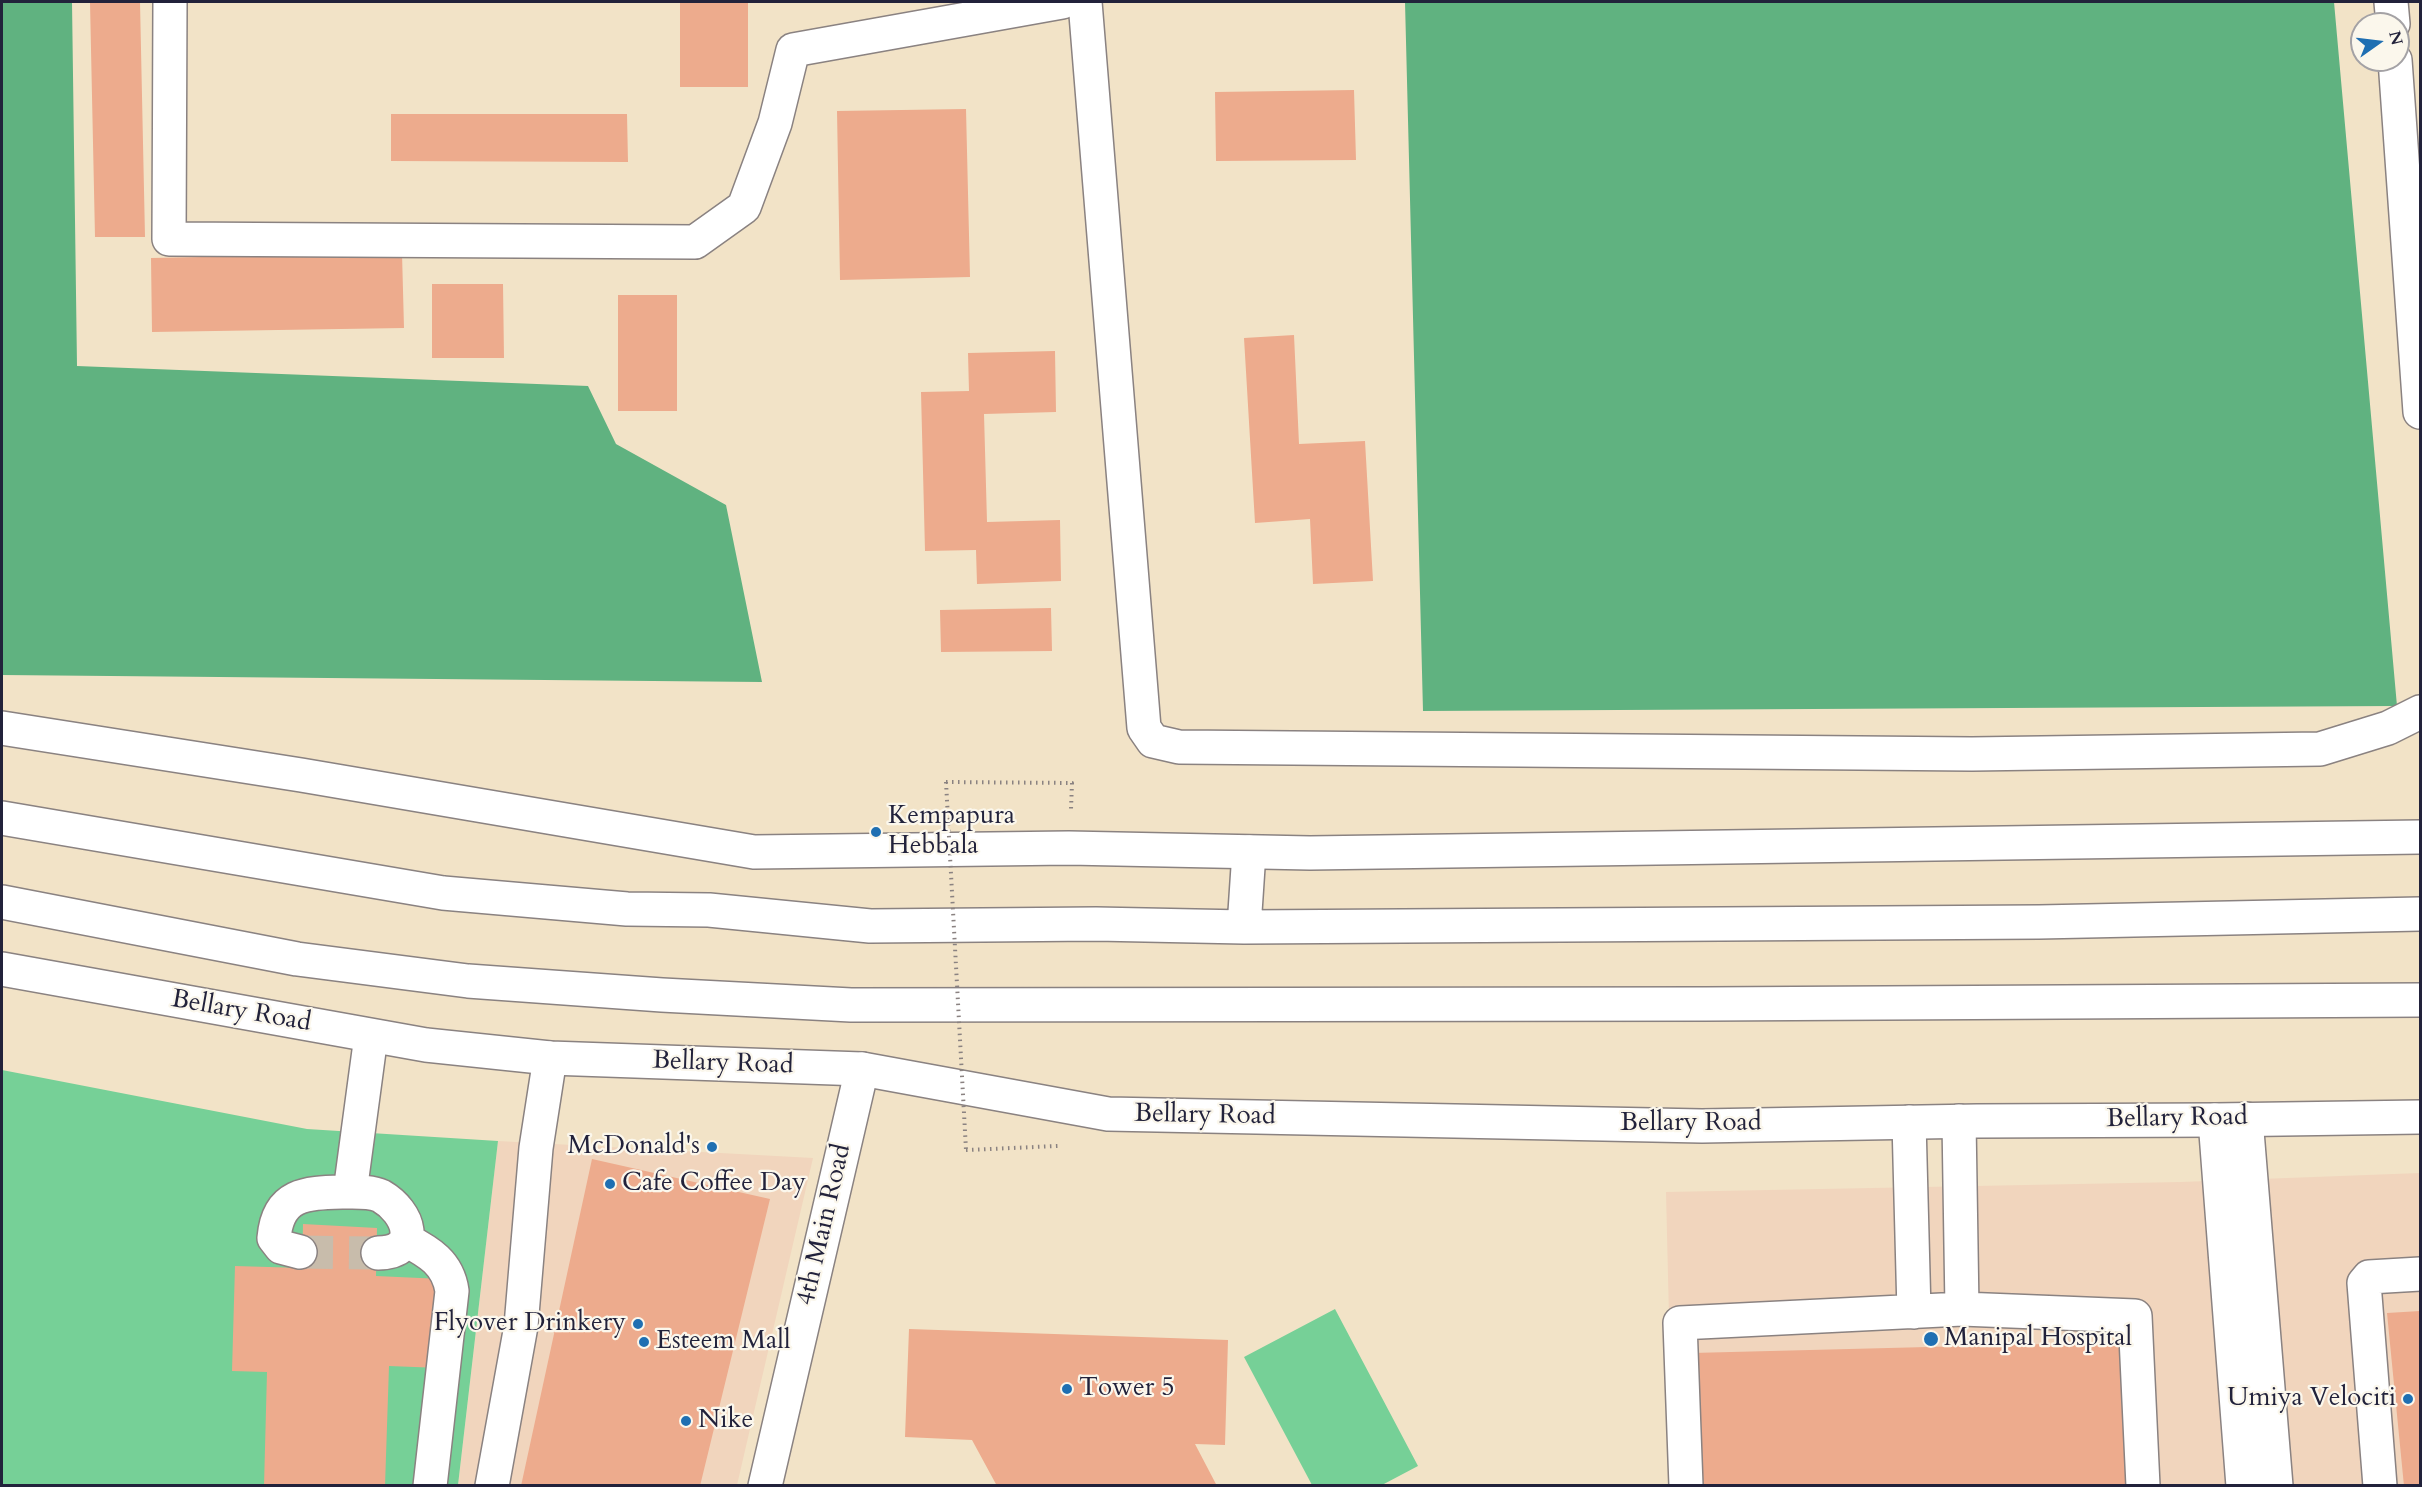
<!DOCTYPE html>
<style>
body{margin:0}
#map{position:relative;width:2422px;height:1487px;overflow:hidden;background:#f2e3c7;font-family:Cardo,serif}
canvas{display:block}
.frame{position:absolute;inset:0;border:3px solid #22223b;pointer-events:none}
.north{position:absolute;left:2350px;top:12px;width:60px;height:60px;box-sizing:border-box;background:#fbf7ec;border:2px solid #a4a2a5;border-radius:50%;rotate:76deg;font-size:16px;font-weight:700;line-height:24px;text-align:center;color:#22223b}
.north::after{content:'';display:block;margin:auto;width:21px;height:27px;background:#1f6fb2;clip-path:polygon(50% 0,100% 100%,50% 72%,0 100%)}
</style>
<div id="map">
<canvas width="2422" height="1487"></canvas>
<div class="frame"></div>
<div class="north">N</div>
</div>
<script>
const ctx = document.querySelector('canvas').getContext('2d');
ctx.lineJoin = 'round';
function paint(path, color) { ctx.fillStyle = color; ctx.fill(path, 'evenodd'); }
function trace(path, color, width, dash) { ctx.strokeStyle = color; ctx.lineWidth = width; ctx.lineCap = dash ? 'butt' : 'round'; ctx.setLineDash(dash || []); ctx.stroke(path); }
function drawText(font, color, halo, rows, align = 'center') {
  ctx.font = font + ' Cardo,serif'; ctx.lineWidth = 4.5; ctx.setLineDash([]); ctx.textBaseline = 'middle'; ctx.strokeStyle = halo; ctx.fillStyle = color; for (const [text, x, y, turn = 0] of rows) {
    ctx.save(); ctx.translate(x, y); ctx.rotate((+turn || 0) * Math.PI / 180); ctx.textAlign = isNaN(turn) ? turn : align; if (halo) ctx.strokeText(text, 0, 0); ctx.fillText(text, 0, 0); ctx.restore();
  }
}
paint(new Path2D(`
 M 498,1141 L 813,1158 L 737,1485 L 458,1486 Z
 M 2420,1173 L 2420,1485 L 1673,1485 L 1666,1192 L 2181,1182 Z`), '#f1d5bd');
paint(new Path2D(`
 M 2,1070 L 307,1129 L 498,1141 L 458,1485 L 2,1486 Z
 M 1335,1309 L 1418,1466 L 1382,1485 L 1312,1485 L 1244,1357 Z`), '#76d097');
paint(new Path2D(`
 M 2,2 L 72,2 L 77,366 L 588,386 L 616,444 L 726,505 L 762,682 L 2,675 Z
 M 1405,2 L 2334,2 L 2397,706 L 1423,711 Z`), '#60b280');
paint(new Path2D(`
 M 90,2 L 140,2 L 145,237 L 95,237 Z
 M 680,2 L 748,2 L 748,87 L 680,87 Z
 M 1354,90 L 1356,160 L 1216,161 L 1215,92 Z
 M 966,109 L 970,277 L 840,280 L 837,111 Z
 M 391,114 L 627,114 L 628,162 L 391,161 Z
 M 402,253 L 404,328 L 152,332 L 151,258 Z
 M 432,284 L 503,284 L 504,358 L 432,358 Z
 M 618,295 L 677,295 L 677,411 L 618,411 Z
 M 1294,335 L 1299,444 L 1365,441 L 1373,581 L 1313,584 L 1310,519 L 1255,523 L 1244,338 Z
 M 1055,351 L 1056,412 L 984,414 L 987,522 L 1060,520 L 1061,581 L 977,584 L 976,550 L 925,551 L 921,392 L 969,391 L 968,353 Z
 M 1051,608 L 1052,651 L 941,652 L 940,610 Z
 M 592,1159 L 770,1199 L 700,1486 L 521,1486 Z
 M 303,1224 L 377,1228 L 376,1276 L 442,1279 L 440,1368 L 389,1366 L 385,1486 L 264,1486 L 267,1372 L 232,1371 L 235,1266 L 302,1268 Z
 M 2420,1311 L 2420,1486 L 2404,1486 L 2387,1313 Z
 M 909,1329 L 1228,1340 L 1225,1445 L 1195,1444 L 1217,1486 L 997,1486 L 972,1440 L 905,1437 Z
 M 2124,1342 L 2130,1486 L 1696,1486 L 1692,1353 Z`), '#edab8d');
trace(new Path2D(`
 M 300,1252 L 378,1253`), '#c8bcab', 33, [33, 16]);
const minor = new Path2D(`
 M 170,2 L 169,239 L 695,242 L 744,207 L 775,123 L 793,50 L 1062,2
 M 1085,2 L 1144,728 L 1153,741 L 1179,747 L 1972,754 L 2320,749 L 2388,728 L 2420,712
 M 2391,2 L 2393,24
 M 2395,60 L 2420,412
 M 2,728 L 301,775 L 754,852 L 1069,848 L 1310,853 L 2420,837
 M 2246,1119 L 2276,1486
 M 2215,1120 L 2243,1486
 M 1959,1121 L 1962,1309 L 2135,1316 L 2143,1486
 M 1909,1122 L 1914,1312
 M 350,1192 L 371,1036
 M 406,1240 C 429,1252 448,1263 452,1291 L 430,1486
 M 300,1252 L 281,1247 L 274,1238 C 278,1193 306,1193 344,1192 C 355,1192 371,1191 381,1196 C 409,1212 423,1252 378,1253
 M 492,1486 L 521,1326 L 536,1148 L 550,1058
 M 765,1486 L 862,1069
 M 1686,1486 L 1680,1323 L 1962,1309
 M 2380,1486 L 2364,1283 L 2369,1277 L 2420,1274`);
const highway = new Path2D(`
 M 2,818 L 443,893 L 627,909 L 709,910 L 870,926 L 1096,924 L 1244,927 L 2039,922 L 2420,914
 M 2,902 L 297,959 L 468,981 L 662,995 L 851,1005 L 1706,1004 L 2420,1000
 M 1244,927 L 1249,852
 M 2,969 L 426,1045 L 550,1058 L 862,1069 L 1108,1114 L 1702,1126 L 1977,1121 L 2215,1120 L 2420,1117`);
trace(minor, '#8a8281', 36);
trace(highway, '#8a8281', 36);
trace(new Path2D(`
 M 946,782 L 1072,783 L 1071,809
 M 966,1150 L 1058,1146`), '#8a8281', 4, [1.5, 4.5]);
trace(minor, '#fff', 33);
trace(highway, '#fff', 33);
trace(new Path2D(`
 M 946,782 L 966,1150`), '#8a8281', 4, [1.5, 4.5]);
for (const [x, y, r, color] of [
 [876,832,6,"#1f6fb2"],
 [712,1147,6,"#1f6fb2"],
 [610,1184,6,"#1f6fb2"],
 [638,1324,6,"#1f6fb2"],
 [1931,1339,8,"#1f6fb2"],
 [644,1342,6,"#1f6fb2"],
 [1067,1389,6,"#1f6fb2"],
 [2408,1399,6,"#1f6fb2"],
 [686,1421,6,"#1f6fb2"]
]) { const dot = new Path2D(); dot.arc(x, y, r, 0, 2 * Math.PI); ctx.fillStyle = color; ctx.fill(dot); trace(dot, '#fbf7ec', 2); }
drawText('26px', '#22223b', '#fbf7ec', [
 ["Kempapura",888,817],
 ["Hebbala",888,847],
 ["McDonald's",700,1147,"right"],
 ["Cafe Coffee Day",622,1184],
 ["Flyover Drinkery",626,1324,"right"],
 ["Manipal Hospital",1944,1339],
 ["Esteem Mall",656,1342],
 ["Tower 5",1079,1389],
 ["Umiya Velociti",2396,1399,"right"],
 ["Nike",698,1421]
], 'left');
drawText('26px', '#22223b', '#fbf7ec', [
 ["Bellary Road",241,1012,10],
 ["Bellary Road",723,1064,2],
 ["Bellary Road",1205,1116,1],
 ["Bellary Road",2177,1119,-1],
 ["Bellary Road",1691,1124],
 ["4th Main Road",825,1225,-77]
]);
</script>
